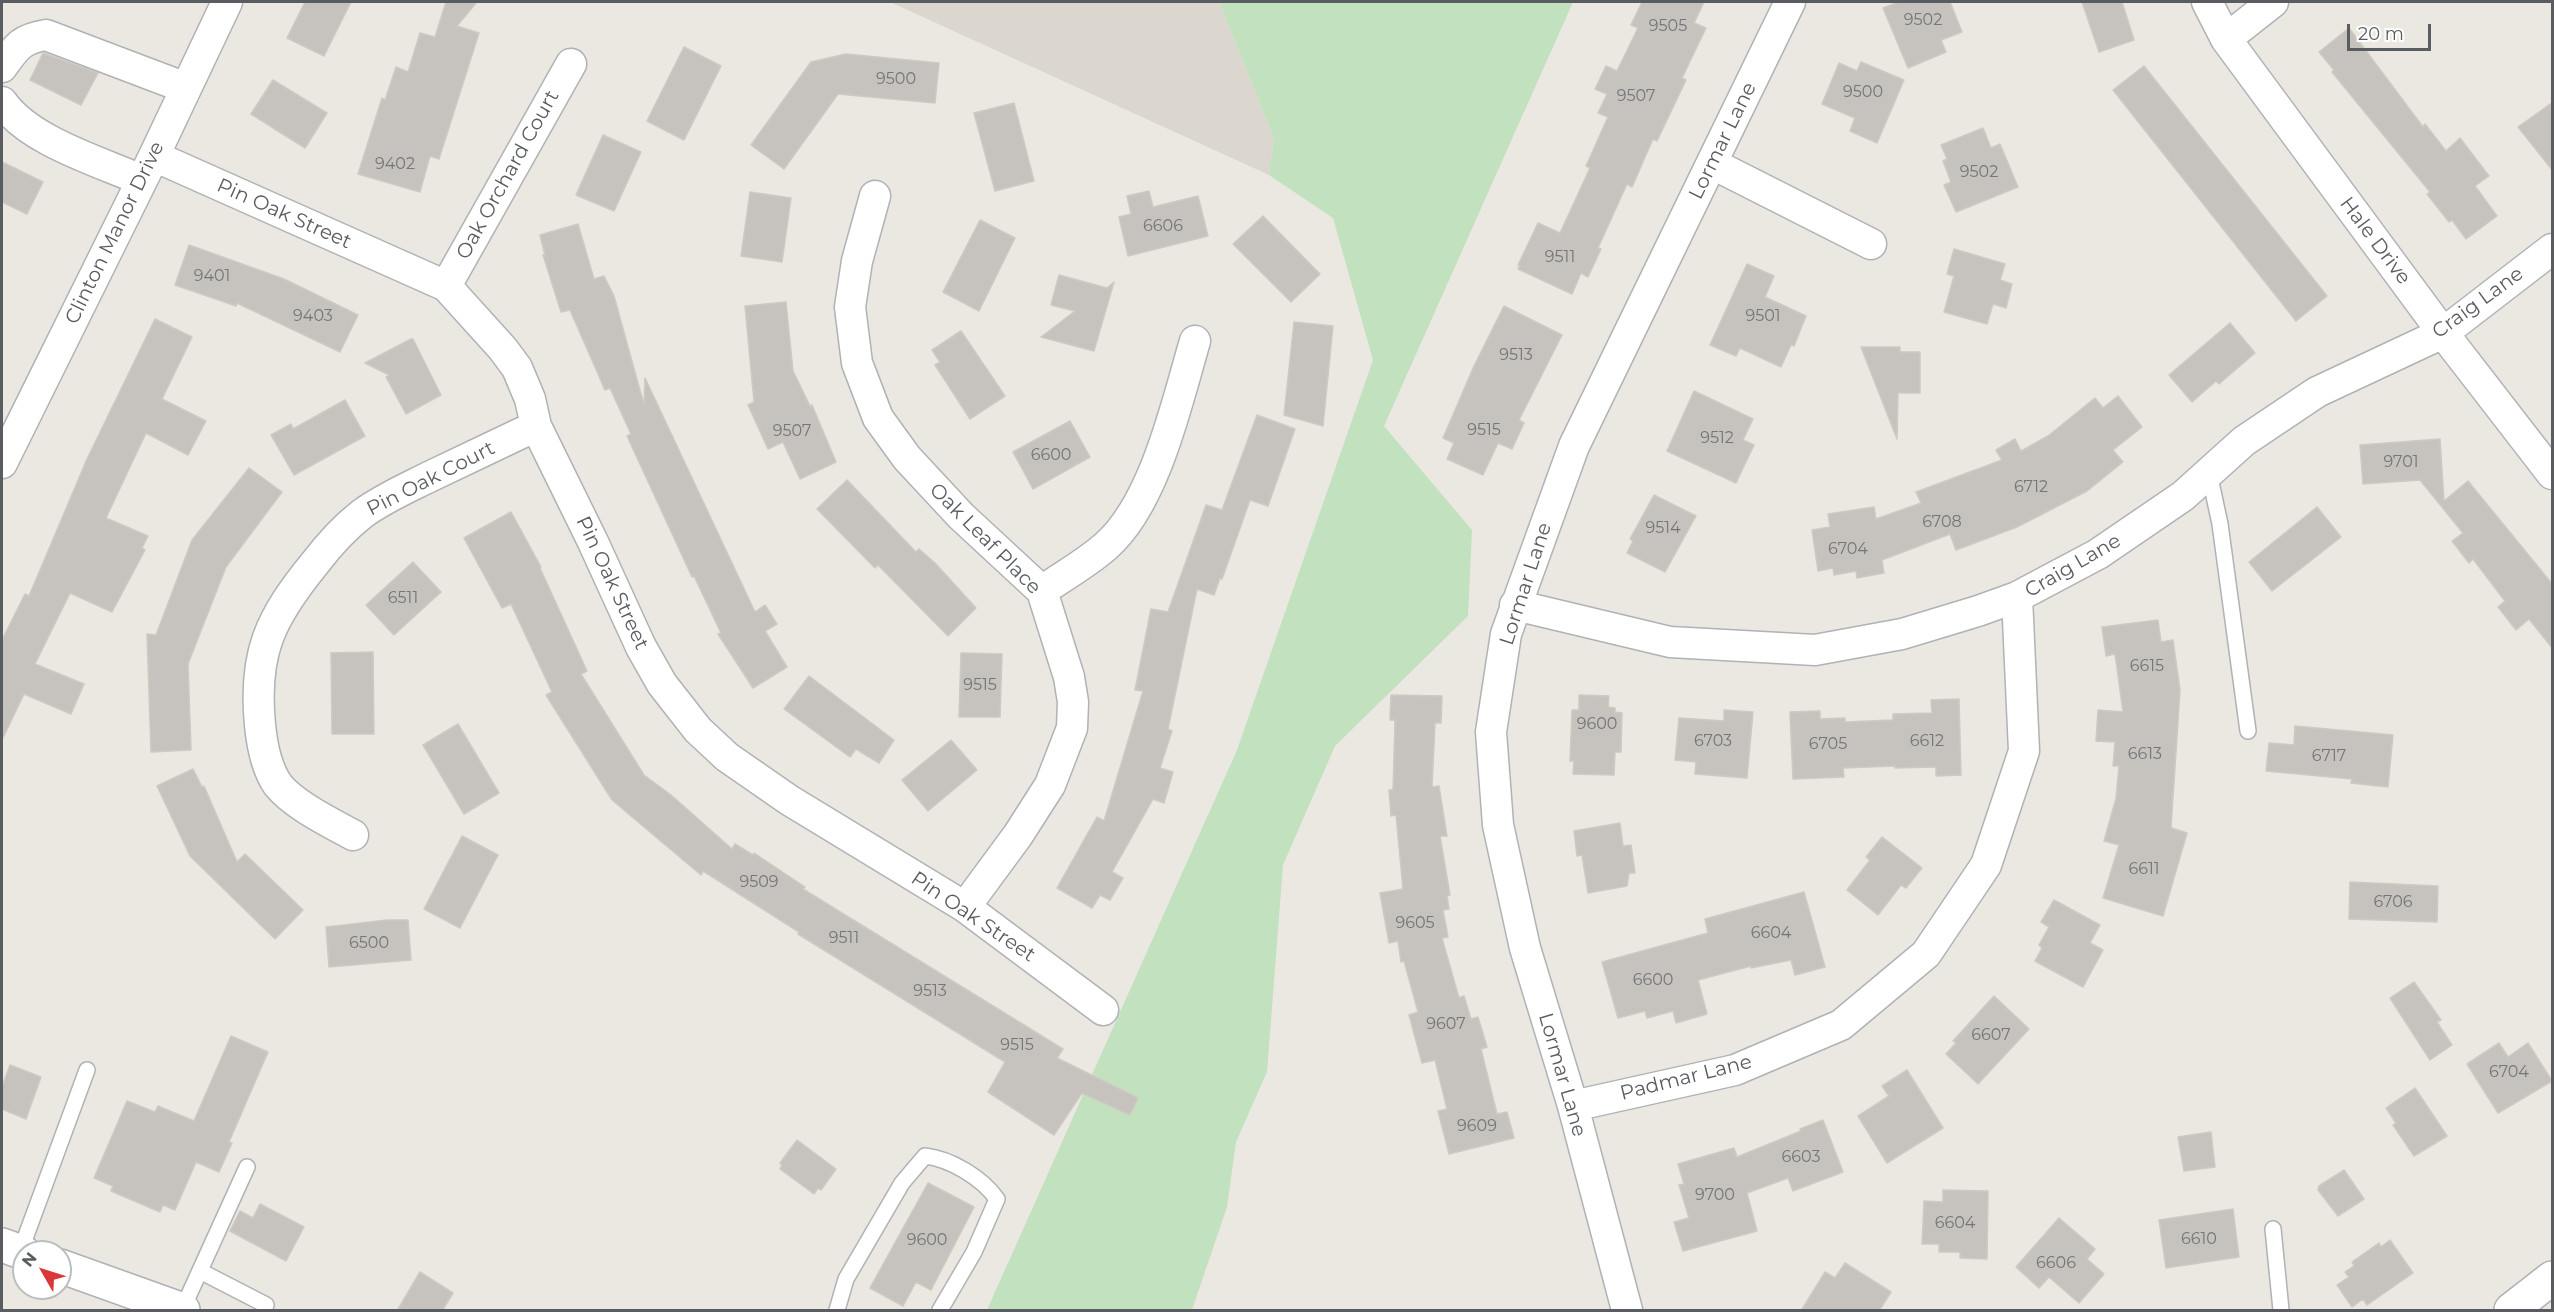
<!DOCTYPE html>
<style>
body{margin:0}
#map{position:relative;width:2554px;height:1312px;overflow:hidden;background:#ebe8e1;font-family:Montserrat,sans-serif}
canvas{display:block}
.frame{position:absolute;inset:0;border:3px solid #595d61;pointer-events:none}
.north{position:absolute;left:12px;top:1240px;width:60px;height:60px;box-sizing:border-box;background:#fff;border:2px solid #bdbec0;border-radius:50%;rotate:309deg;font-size:16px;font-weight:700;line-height:24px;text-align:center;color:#595d61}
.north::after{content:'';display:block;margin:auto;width:21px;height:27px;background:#da3838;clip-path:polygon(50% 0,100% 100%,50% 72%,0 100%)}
.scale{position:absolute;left:2347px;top:24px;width:84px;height:27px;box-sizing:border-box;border:3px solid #595d61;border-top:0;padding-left:8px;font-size:18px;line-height:21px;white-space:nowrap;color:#595d61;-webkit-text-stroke:4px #fff;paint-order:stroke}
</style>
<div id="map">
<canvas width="2554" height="1312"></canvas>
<div class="frame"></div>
<div class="north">N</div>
<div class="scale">20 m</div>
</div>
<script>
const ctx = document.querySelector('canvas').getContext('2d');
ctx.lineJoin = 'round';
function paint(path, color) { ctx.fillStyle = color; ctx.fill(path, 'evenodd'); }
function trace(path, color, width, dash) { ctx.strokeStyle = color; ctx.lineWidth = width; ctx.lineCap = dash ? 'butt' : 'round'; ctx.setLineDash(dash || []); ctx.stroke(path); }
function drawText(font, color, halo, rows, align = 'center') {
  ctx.font = font + ' Montserrat,sans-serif'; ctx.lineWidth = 5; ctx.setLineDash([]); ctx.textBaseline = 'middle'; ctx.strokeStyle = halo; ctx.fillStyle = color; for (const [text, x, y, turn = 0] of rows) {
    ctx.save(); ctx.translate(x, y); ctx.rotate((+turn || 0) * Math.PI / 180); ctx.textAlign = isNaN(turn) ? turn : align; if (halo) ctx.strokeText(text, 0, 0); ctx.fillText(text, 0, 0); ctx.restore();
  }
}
paint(new Path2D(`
 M 890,2 L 1219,2 L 1274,138 L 1269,175 Z`), '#dbd7cf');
paint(new Path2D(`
 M 1219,2 L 1573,2 L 1384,426 L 1472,530 L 1468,616 L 1335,746 L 1283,865 L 1267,1072 L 1236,1142 L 1227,1207 L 1192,1310 L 987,1310 L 1237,750 L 1373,360 L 1333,218 L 1269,175 L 1274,138 Z`), '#c1e1bf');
const building = new Path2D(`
 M 305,2 L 351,2 L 324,56 L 287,38 Z
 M 446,2 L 477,2 L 457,26 L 479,33 L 439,159 L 430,156 L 420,192 L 358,174 L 382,98 L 385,100 L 396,67 L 408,72 L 420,33 L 435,37 Z
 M 1642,2 L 1704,2 L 1694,23 L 1706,28 L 1682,78 L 1686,80 L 1657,141 L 1653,139 L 1632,187 L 1627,184 L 1598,248 L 1601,249 L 1588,277 L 1581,273 L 1572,294 L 1518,269 L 1520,266 L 1518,265 L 1538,223 L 1560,233 L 1590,168 L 1586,166 L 1608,117 L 1598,113 L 1607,94 L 1595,89 L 1606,66 L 1617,71 L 1638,28 L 1631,25 Z
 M 1899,2 L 1950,2 L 1962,32 L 1941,40 L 1946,52 L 1908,68 L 1883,8 Z
 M 2082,2 L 2122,2 L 2134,40 L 2099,52 Z
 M 2349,28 L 2423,127 L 2425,124 L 2446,151 L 2460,138 L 2489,176 L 2475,186 L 2497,216 L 2466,239 L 2452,220 L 2449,222 L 2427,194 L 2430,192 L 2332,72 L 2334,70 L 2319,52 Z
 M 684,47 L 721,66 L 684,140 L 647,121 Z
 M 43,53 L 98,73 L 81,105 L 30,80 Z
 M 846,54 L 939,63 L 935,103 L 838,94 L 784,169 L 751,145 L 811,62 Z
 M 1861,62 L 1904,80 L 1877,143 L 1850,131 L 1855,118 L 1822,104 L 1839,63 L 1857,71 Z
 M 2144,66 L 2327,296 L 2296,321 L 2113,90 Z
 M 273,80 L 327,113 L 305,148 L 251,114 Z
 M 2553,102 L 2553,171 L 2518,127 Z
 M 1014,103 L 1034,181 L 995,191 L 974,113 Z
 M 1983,128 L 1991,148 L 2000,144 L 2018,187 L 1956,212 L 1944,185 L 1951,182 L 1943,161 L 1947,159 L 1941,145 Z
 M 603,135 L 641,152 L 614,211 L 576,195 Z
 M 2,162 L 43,182 L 27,214 L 2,202 Z
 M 1149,191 L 1153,207 L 1198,196 L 1208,236 L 1128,256 L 1119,217 L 1131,214 L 1127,196 Z
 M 750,192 L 791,198 L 782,262 L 741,256 Z
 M 1263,216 L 1320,274 L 1291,302 L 1233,244 Z
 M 980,220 L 1015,238 L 979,311 L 943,292 Z
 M 578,224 L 594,279 L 604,276 L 614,296 L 644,405 L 645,378 L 755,612 L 765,605 L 777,624 L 765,631 L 787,667 L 753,688 L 718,634 L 721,633 L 694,576 L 692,577 L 627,436 L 631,434 L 610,388 L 605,390 L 570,310 L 561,312 L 543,255 L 545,255 L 540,235 Z
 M 189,245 L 284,279 L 358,315 L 340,352 L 237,303 L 236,306 L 175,285 Z
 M 1954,249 L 2005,264 L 2000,280 L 2012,284 L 2006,308 L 1993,304 L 1987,324 L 1944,312 L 1954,276 L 1947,274 Z
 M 1747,264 L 1774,276 L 1765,297 L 1806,316 L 1794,346 L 1791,345 L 1781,367 L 1740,348 L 1736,356 L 1710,345 Z
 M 1059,275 L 1107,288 L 1114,282 L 1094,351 L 1041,337 L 1075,311 L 1051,305 Z
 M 786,302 L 793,371 L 810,406 L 812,405 L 836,462 L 800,479 L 783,442 L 768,449 L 748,405 L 754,402 L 745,306 Z
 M 1504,306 L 1562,335 L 1519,420 L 1524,423 L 1512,449 L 1498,443 L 1483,475 L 1447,459 L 1454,443 L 1443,438 L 1474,366 Z
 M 155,319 L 192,337 L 162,399 L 206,421 L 188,455 L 146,433 L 106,518 L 148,536 L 142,548 L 145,550 L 112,612 L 70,593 L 35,664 L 84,684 L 71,714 L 24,694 L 2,740 L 2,640 L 25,594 L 29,596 L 87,459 Z
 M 1294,322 L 1333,326 L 1323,426 L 1284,415 Z
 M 2230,323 L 2255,353 L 2219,384 L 2216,381 L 2192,402 L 2169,375 Z
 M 961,331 L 1005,396 L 970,419 L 935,365 L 940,362 L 932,350 Z
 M 411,339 L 413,339 L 441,395 L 406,414 L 386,377 L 389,375 L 365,363 Z
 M 1861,347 L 1900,347 L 1900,352 L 1920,352 L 1920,393 L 1898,393 L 1897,439 Z
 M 1694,391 L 1753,419 L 1743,440 L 1754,445 L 1736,483 L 1667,451 Z
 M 2118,396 L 2142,427 L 2113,450 L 2123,462 L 2087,491 L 2017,527 L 1956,550 L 1950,534 L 1882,560 L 1884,573 L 1857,578 L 1856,571 L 1834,575 L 1833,568 L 1818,571 L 1812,530 L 1830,527 L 1828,514 L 1874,507 L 1876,519 L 1921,503 L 1916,492 L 2002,460 L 1996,450 L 2015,439 L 2021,451 L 2048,436 L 2095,398 L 2103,408 Z
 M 345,400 L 365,436 L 294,475 L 271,435 L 291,424 L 293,429 Z
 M 1257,415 L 1295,429 L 1268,506 L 1250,500 L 1222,579 L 1220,578 L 1214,595 L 1197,589 L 1168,729 L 1172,731 L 1160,768 L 1173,772 L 1164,803 L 1153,799 L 1112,872 L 1123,878 L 1110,900 L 1100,895 L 1092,908 L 1057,888 L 1097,817 L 1104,821 L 1143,691 L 1135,690 L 1151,609 L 1168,612 L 1206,505 L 1222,510 Z
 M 1070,421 L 1090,457 L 1033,489 L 1013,452 Z
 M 2440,439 L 2444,501 L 2468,481 L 2553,585 L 2553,649 L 2529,619 L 2516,630 L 2498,607 L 2505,601 L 2473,559 L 2469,563 L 2452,541 L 2463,533 L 2420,480 L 2363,484 L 2360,445 Z
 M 249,468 L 282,492 L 226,567 L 188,664 L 191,750 L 151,752 L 147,634 L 156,635 L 192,540 Z
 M 847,480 L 916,552 L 919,549 L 935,563 L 976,608 L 948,636 L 878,565 L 875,568 L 817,509 Z
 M 1654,495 L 1696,516 L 1665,572 L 1627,553 L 1633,541 L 1630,539 Z
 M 2317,507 L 2341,537 L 2272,591 L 2249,562 Z
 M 511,512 L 541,567 L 540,568 L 587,671 L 581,674 L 644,775 L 671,795 L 732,849 L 735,844 L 753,855 L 754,853 L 805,887 L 803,889 L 1063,1049 L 1057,1058 L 1138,1098 L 1130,1115 L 1082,1093 L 1054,1135 L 988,1092 L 1005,1062 L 798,934 L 799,932 L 703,871 L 701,875 L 612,800 L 546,695 L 552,692 L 511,604 L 502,608 L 464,538 Z
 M 413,562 L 441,592 L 394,635 L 366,605 Z
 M 2158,620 L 2161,642 L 2173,640 L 2180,690 L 2171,828 L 2187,833 L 2163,916 L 2103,898 L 2119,845 L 2104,841 L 2116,798 L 2119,766 L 2113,766 L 2115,742 L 2096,741 L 2098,710 L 2123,712 L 2115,654 L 2106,656 L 2102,627 Z
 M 373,652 L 374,734 L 332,734 L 331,653 Z
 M 961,653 L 1002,654 L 1000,717 L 959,717 Z
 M 809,676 L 894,740 L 879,763 L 856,749 L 850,757 L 784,709 Z
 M 1391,695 L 1442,696 L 1441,723 L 1435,723 L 1432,787 L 1439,786 L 1447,836 L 1440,836 L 1450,895 L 1447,896 L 1449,909 L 1443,910 L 1448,937 L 1442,938 L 1459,998 L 1464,996 L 1471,1019 L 1478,1017 L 1487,1047 L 1481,1049 L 1497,1114 L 1507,1112 L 1514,1138 L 1449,1154 L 1438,1111 L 1447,1109 L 1435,1060 L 1422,1063 L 1409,1015 L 1418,1012 L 1404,961 L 1401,962 L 1398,941 L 1389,943 L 1380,893 L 1403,889 L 1396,815 L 1391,816 L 1389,790 L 1393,790 L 1395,720 L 1390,720 Z
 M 1579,695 L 1609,696 L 1608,707 L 1615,708 L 1615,712 L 1622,713 L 1621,752 L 1615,752 L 1614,775 L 1573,774 L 1574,761 L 1570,761 L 1572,710 L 1579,710 Z
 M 1959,699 L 1961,775 L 1936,776 L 1936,767 L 1895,768 L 1895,766 L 1843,768 L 1844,777 L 1793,779 L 1790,712 L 1820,711 L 1820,719 L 1845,718 L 1845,722 L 1893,720 L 1893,714 L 1932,713 L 1931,700 Z
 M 1724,710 L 1753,712 L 1747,778 L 1695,774 L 1696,762 L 1675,760 L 1679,718 L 1724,721 Z
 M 458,724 L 499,793 L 464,814 L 423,745 Z
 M 2295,726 L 2393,735 L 2388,787 L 2351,783 L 2352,779 L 2266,771 L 2269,743 L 2294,745 Z
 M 951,740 L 977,770 L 928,811 L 902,780 Z
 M 193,769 L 202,787 L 204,786 L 237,862 L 245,854 L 303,910 L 275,939 L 190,856 L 157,786 Z
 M 1620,823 L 1623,846 L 1631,845 L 1635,873 L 1629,873 L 1627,886 L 1588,893 L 1582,855 L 1577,856 L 1574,831 Z
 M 462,836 L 498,855 L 460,928 L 424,909 Z
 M 1882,837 L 1922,868 L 1906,888 L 1901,885 L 1878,915 L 1847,890 L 1870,860 L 1866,857 Z
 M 2350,882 L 2438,886 L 2437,922 L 2349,919 Z
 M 1804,892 L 1825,967 L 1795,975 L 1791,960 L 1751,968 L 1751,966 L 1698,980 L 1707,1014 L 1676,1023 L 1673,1011 L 1647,1018 L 1645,1011 L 1618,1018 L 1602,962 L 1708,933 L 1705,919 Z
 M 2054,900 L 2100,925 L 2090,943 L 2103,950 L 2083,987 L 2035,961 L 2042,948 L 2039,945 L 2049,927 L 2041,922 Z
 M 387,920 L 408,920 L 411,960 L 329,967 L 326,927 Z
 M 2414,982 L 2441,1020 L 2437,1022 L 2452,1045 L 2430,1060 L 2390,998 Z
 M 1994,996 L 2029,1029 L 1978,1084 L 1946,1054 L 1956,1043 L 1953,1041 Z
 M 231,1036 L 268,1052 L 229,1142 L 232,1143 L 219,1172 L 196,1162 L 175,1210 L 163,1205 L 160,1212 L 111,1191 L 113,1186 L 94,1178 L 127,1101 L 155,1112 L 158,1106 L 194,1121 Z
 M 2499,1043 L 2508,1057 L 2528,1043 L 2552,1081 L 2498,1113 L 2467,1064 Z
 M 10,1065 L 41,1077 L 26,1119 L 2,1109 L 2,1087 Z
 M 1907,1070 L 1943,1128 L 1887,1163 L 1858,1116 L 1889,1096 L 1882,1086 Z
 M 2415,1088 L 2447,1136 L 2414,1156 L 2393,1125 L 2396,1123 L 2386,1108 Z
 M 1823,1120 L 1843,1172 L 1793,1191 L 1788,1178 L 1747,1193 L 1757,1231 L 1683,1251 L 1674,1222 L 1689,1218 L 1679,1185 L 1684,1184 L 1678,1164 L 1734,1148 L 1737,1157 L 1801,1131 L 1800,1129 Z
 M 2211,1132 L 2215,1167 L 2184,1171 L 2178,1137 Z
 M 797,1140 L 836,1169 L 821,1190 L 818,1188 L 814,1194 L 780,1169 L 782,1165 L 780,1163 Z
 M 2344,1170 L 2364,1199 L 2338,1216 L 2318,1190 L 2319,1186 Z
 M 928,1183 L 974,1207 L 931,1290 L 916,1282 L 903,1306 L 870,1288 Z
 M 1943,1190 L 1988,1191 L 1987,1259 L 1960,1258 L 1960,1252 L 1939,1252 L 1939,1244 L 1922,1244 L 1924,1201 L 1943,1202 Z
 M 260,1204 L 304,1227 L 286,1261 L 230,1231 L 240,1211 L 253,1218 Z
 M 2233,1209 L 2239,1257 L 2166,1268 L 2159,1220 Z
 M 2059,1218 L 2095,1249 L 2087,1259 L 2104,1274 L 2079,1303 L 2049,1277 L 2039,1288 L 2016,1267 Z
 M 2390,1240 L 2413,1273 L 2367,1305 L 2363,1299 L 2352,1307 L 2337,1285 L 2349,1277 L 2345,1272 L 2354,1266 L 2352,1262 L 2379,1243 L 2381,1247 Z
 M 1845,1263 L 1891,1292 L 1879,1311 L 1801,1311 L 1825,1272 L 1835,1278 Z
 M 420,1272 L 453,1293 L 442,1311 L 397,1311 Z`);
paint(building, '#c6c3be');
trace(building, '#cfc9c0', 1.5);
const service = new Path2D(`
 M 2209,473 L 2220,524 L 2248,731
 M 2273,1229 L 2281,1310
 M 20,1252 L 87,1070
 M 200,1271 L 266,1305
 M 182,1310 L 247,1167
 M 837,1310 L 846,1279 L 902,1183 L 925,1156 C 951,1159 982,1178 997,1199 L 974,1252 L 940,1310`);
const minor = new Path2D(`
 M 2207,2 L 2226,39 L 2443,333 L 2552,474
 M 2226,39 L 2273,2
 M 2,67 C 16,48 20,39 46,35 L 186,88
 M 2,102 C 29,141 98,161 141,180
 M 154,156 L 446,286 L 503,349 L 517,368 L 530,399 L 536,426 L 593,542 L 641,647 L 662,684 L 698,730 L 727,757 L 789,800 L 965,907 L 1103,1010
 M 1713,164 L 1871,244
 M 875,196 L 857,261 L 850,307 L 857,363 L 878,418 L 907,458 L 961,516 L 1042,591 L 1069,677 L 1073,702 L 1072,728 L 1050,785 L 1018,835 L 965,907
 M 446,286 L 571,64
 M 2,463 L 154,156 L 227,2
 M 1042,591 C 1063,576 1087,563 1106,546 C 1155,503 1177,402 1195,341
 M 1515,605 L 1670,642 L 1815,650 L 1902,634 L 1978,611 L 2017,597 L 2098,554 L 2183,496 L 2244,441 L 2317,392 L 2443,333 L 2552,249
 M 353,835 C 331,823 294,805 278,785 C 266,768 262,745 260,725 C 253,653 270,618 315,563 C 328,546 344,528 362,514 C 382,499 407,488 429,477 C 465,460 500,443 536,426
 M 1573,1106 L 1735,1070 L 1841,1025 L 1926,954 L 1986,865 L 2024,751 L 2017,597
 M 1627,1310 L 1573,1106 L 1525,948 L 1498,825 L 1491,732 L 1506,634 L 1574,446 L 1790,2`);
const secondary = new Path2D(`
 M 2,1245 L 24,1253
 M 60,1266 L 183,1310
 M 2511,1310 L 2552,1278`);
trace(service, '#afb2b6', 18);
trace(minor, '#afb2b6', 33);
trace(secondary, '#aeb1b5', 36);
trace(service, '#fff', 15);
trace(minor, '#fff', 30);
trace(secondary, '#fff', 33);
drawText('16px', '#747678', null, [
 ["9502",1923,20],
 ["9505",1668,26],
 ["9500",896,79],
 ["9500",1863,92],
 ["9507",1636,96],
 ["9402",395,164],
 ["9502",1979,172],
 ["6606",1163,226],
 ["9511",1560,257],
 ["9401",212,276],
 ["9403",313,316],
 ["9501",1763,316],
 ["9513",1516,355],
 ["9515",1484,430],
 ["9507",792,431],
 ["9512",1717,438],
 ["6600",1051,455],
 ["9701",2401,462],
 ["6712",2031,487],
 ["6708",1942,522],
 ["9514",1663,528],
 ["6704",1848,549],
 ["6511",403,598],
 ["6615",2147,666],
 ["9515",980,685],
 ["9600",1597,724],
 ["6703",1713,741],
 ["6612",1927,741],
 ["6705",1828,744],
 ["6613",2145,754],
 ["6717",2329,756],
 ["6611",2144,869],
 ["9509",759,882],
 ["6706",2393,902],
 ["9605",1415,923],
 ["6604",1771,933],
 ["9511",844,938],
 ["6500",369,943],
 ["6600",1653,980],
 ["9513",930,991],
 ["9607",1446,1024],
 ["6607",1991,1035],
 ["9515",1017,1045],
 ["6704",2509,1072],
 ["9609",1477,1126],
 ["6603",1801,1157],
 ["9700",1715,1195],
 ["6604",1955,1223],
 ["6610",2199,1239],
 ["9600",927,1240],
 ["6606",2056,1263]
]);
drawText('20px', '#595d61', '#fff', [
 ["Lormar Lane",1723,141,-64],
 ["Oak Orchard Court",508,175,-61],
 ["Pin Oak Street",284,214,24],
 ["Clinton Manor Drive",115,233,-64],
 ["Hale Drive",2375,241,53],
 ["Craig Lane",2478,303,-36],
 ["Pin Oak Court",431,479,-27],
 ["Oak Leaf Place",985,539,45],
 ["Craig Lane",2073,566,-30],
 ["Pin Oak Street",612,583,65],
 ["Lormar Lane",1526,584,-72],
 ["Pin Oak Street",973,917,34],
 ["Lormar Lane",1562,1075,74],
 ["Padmar Lane",1686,1078,-14]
]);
</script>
